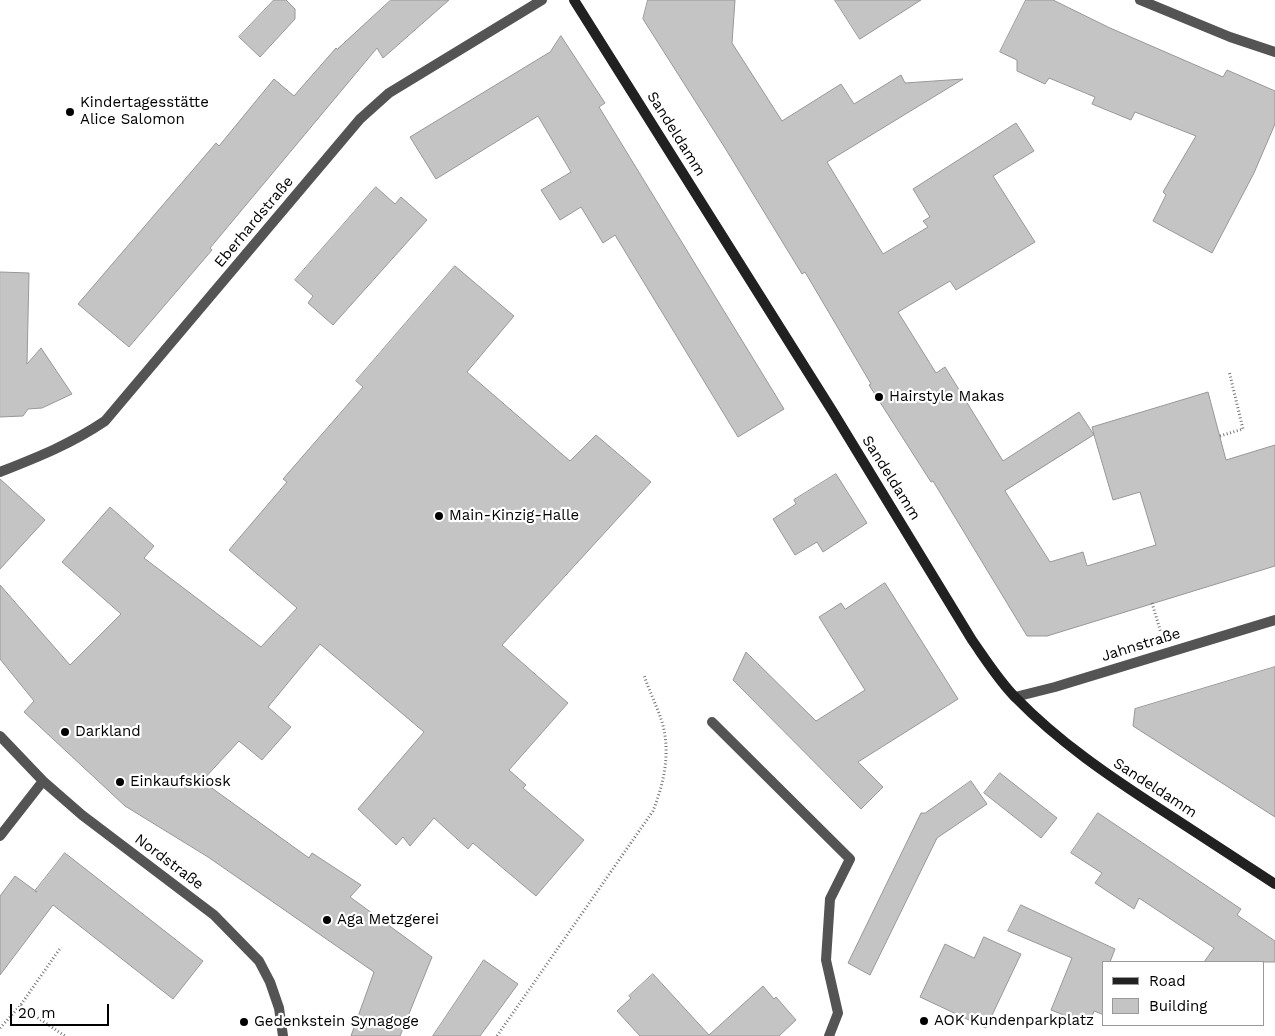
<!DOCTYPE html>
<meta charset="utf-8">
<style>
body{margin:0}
#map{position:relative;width:1275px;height:1036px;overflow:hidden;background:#fff;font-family:"Work Sans",sans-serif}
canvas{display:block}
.legend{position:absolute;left:1102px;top:961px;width:162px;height:65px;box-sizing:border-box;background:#fff;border:1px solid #999;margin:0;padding:6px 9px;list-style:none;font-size:15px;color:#000}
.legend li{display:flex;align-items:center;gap:10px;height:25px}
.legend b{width:25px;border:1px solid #999}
.scale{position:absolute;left:10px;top:1004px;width:99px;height:22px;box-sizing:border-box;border:2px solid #000;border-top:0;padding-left:6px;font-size:15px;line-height:18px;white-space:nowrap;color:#000;-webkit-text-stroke:4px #fff;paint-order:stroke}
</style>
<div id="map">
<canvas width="1275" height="1036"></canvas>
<ul class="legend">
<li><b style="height:6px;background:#212121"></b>Road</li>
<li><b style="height:14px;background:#c4c4c4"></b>Building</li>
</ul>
<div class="scale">20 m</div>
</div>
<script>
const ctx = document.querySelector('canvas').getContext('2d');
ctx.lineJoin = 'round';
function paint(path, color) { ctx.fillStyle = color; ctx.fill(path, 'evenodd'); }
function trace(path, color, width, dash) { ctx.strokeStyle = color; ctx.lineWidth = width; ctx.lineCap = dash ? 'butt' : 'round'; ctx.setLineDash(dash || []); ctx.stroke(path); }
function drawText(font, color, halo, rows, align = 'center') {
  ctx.font = font + ' "Work Sans",sans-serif'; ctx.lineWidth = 4.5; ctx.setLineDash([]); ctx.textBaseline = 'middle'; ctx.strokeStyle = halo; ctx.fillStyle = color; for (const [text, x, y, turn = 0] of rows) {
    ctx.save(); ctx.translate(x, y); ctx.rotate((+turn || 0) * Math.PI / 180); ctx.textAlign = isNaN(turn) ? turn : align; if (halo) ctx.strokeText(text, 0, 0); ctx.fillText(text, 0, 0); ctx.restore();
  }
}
const building = new Path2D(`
 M 274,0 L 286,0 L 295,9 L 295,19 L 260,57 L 239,37 Z
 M 391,0 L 449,0 L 383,58 L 377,48 L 210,248 L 212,250 L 129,347 L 78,304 L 216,143 L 219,146 L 274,79 L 294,96 L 336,48 L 337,49 Z
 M 648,0 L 735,0 L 732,43 L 782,121 L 841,84 L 854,104 L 901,75 L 905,83 L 963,79 L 827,162 L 883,254 L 928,227 L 923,221 L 930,217 L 913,189 L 1016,123 L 1034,151 L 993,176 L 1035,242 L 956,290 L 950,281 L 898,312 L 936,373 L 945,367 L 1003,461 L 1079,412 L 1094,435 L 1092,427 L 1208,392 L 1226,460 L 1275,445 L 1275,566 L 1047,636 L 1027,636 L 933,481 L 931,482 L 869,385 L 871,384 L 805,272 L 802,274 L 725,148 L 643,19 ZM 1094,435 L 1113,500 L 1140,492 L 1156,545 L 1087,566 L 1083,552 L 1050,562 L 1005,491 Z
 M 835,0 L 921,0 L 860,39 Z
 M 1026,0 L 1053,0 L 1110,28 L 1223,77 L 1227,70 L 1275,91 L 1275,124 L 1254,173 L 1212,253 L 1153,221 L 1166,195 L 1163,192 L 1196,136 L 1135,112 L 1131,120 L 1092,104 L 1095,97 L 1049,78 L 1045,84 L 1017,71 L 1017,60 L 1000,52 Z
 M 561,36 L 605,103 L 599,107 L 784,409 L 738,437 L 615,235 L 603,243 L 581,207 L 560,220 L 541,190 L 571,172 L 538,116 L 436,179 L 410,137 L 550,52 Z
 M 376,187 L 395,204 L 401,197 L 427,220 L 333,325 L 308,303 L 313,296 L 295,280 Z
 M 455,266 L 514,316 L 467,372 L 570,461 L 596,435 L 651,482 L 502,645 L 568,703 L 509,770 L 526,785 L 523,788 L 584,840 L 536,896 L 473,843 L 468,849 L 434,818 L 410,846 L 403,837 L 396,845 L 358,809 L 424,732 L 320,644 L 268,707 L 291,727 L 262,760 L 239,741 L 202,781 L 309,858 L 312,853 L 361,885 L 350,897 L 432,957 L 400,1036 L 351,1036 L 374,972 L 208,857 L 125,806 L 24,712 L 34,701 L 0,659 L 0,585 L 70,665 L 121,614 L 62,562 L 110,507 L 154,546 L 144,558 L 261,647 L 297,608 L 229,550 L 287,482 L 283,479 L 363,387 L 356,381 Z
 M 0,272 L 29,273 L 27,364 L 41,348 L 72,394 L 42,408 L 28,409 L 23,416 L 0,417 Z
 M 836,474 L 867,523 L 823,552 L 817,542 L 795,555 L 773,519 L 796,504 L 794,500 Z
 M 0,479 L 45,520 L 0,569 Z
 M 885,583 L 958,699 L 858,762 L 883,787 L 861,809 L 733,680 L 746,652 L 816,721 L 865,690 L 819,617 L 841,603 L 845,609 Z
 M 1275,667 L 1275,817 L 1133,726 L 1135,709 Z
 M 1000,773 L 1057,818 L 1041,838 L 984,793 Z
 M 971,781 L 987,804 L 937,838 L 870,975 L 848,963 L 921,813 L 925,813 Z
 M 1098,813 L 1241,909 L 1237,915 L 1275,941 L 1275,962 L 1204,962 L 1214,948 L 1139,898 L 1134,909 L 1095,883 L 1102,873 L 1071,853 Z
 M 65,853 L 203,961 L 173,999 L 53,905 L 0,975 L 0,896 L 15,876 L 37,892 L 35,891 Z
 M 1021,905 L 1115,949 L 1110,962 L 1104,962 L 1104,1015 L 1094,1011 L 1089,1025 L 1051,1010 L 1072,958 L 1008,931 Z
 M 984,937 L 1021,954 L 986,1028 L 920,997 L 945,944 L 974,958 Z
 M 484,960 L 518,984 L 480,1036 L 433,1036 Z
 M 653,974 L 709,1035 L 763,986 L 774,999 L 776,997 L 796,1020 L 779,1036 L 640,1036 L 617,1011 L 631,998 L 629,996 Z`);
paint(building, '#c4c4c4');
trace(building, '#989898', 1);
trace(new Path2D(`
 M 1220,436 L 1243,429 L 1229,371
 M 1152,603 L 1161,633
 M 20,1006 L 65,1036
 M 0,1028 L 20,1006 L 61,947
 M 497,1036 L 653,811 C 664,783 671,752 662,722 C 657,706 649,691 644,675`), '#767676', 3, [1, 2.5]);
trace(new Path2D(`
 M 712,722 L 850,859 L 830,899 L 826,960 L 838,1013 L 829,1036`), '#545454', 10);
trace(new Path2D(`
 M 1140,0 L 1230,37 L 1275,52
 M 0,472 C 38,457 71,444 105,421 L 360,119 L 389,93 L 542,0
 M 1015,697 L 1055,687 L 1275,620
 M 0,736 L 43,781 L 82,815 L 214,915 L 259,961 L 270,982 L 279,1008 L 283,1036
 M 0,836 L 43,781`), '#545454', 10);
trace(new Path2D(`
 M 574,0 L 833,412 L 972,640 C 986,660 999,681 1016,698 C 1059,742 1109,776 1160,809 C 1198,834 1237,859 1275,884`), '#212121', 10);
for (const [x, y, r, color] of [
 [70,112,5,"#000"],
 [879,397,5,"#000"],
 [439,516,5,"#000"],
 [65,732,5,"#000"],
 [120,782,5,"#000"],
 [327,920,5,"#000"],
 [924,1021,5,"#000"],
 [244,1022,5,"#000"]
]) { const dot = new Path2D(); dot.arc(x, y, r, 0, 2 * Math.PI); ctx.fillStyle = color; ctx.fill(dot); trace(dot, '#fff', 2); }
drawText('15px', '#000', '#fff', [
 ["Kindertagesstätte",80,103],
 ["Alice Salomon",80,120],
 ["Hairstyle Makas",889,397],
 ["Main-Kinzig-Halle",449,516],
 ["Darkland",75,732],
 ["Einkaufskiosk",130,782],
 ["Aga Metzgerei",337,920],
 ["AOK Kundenparkplatz",934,1021],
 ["Gedenkstein Synagoge",254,1022]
], 'left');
drawText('15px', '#000', '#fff', [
 ["Sandeldamm",676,134,58],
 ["Eberhardstraße",254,222,-50],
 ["Sandeldamm",891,478,58],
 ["Jahnstraße",1141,645,-17],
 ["Sandeldamm",1155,788,33],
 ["Nordstraße",169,862,37]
]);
</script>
